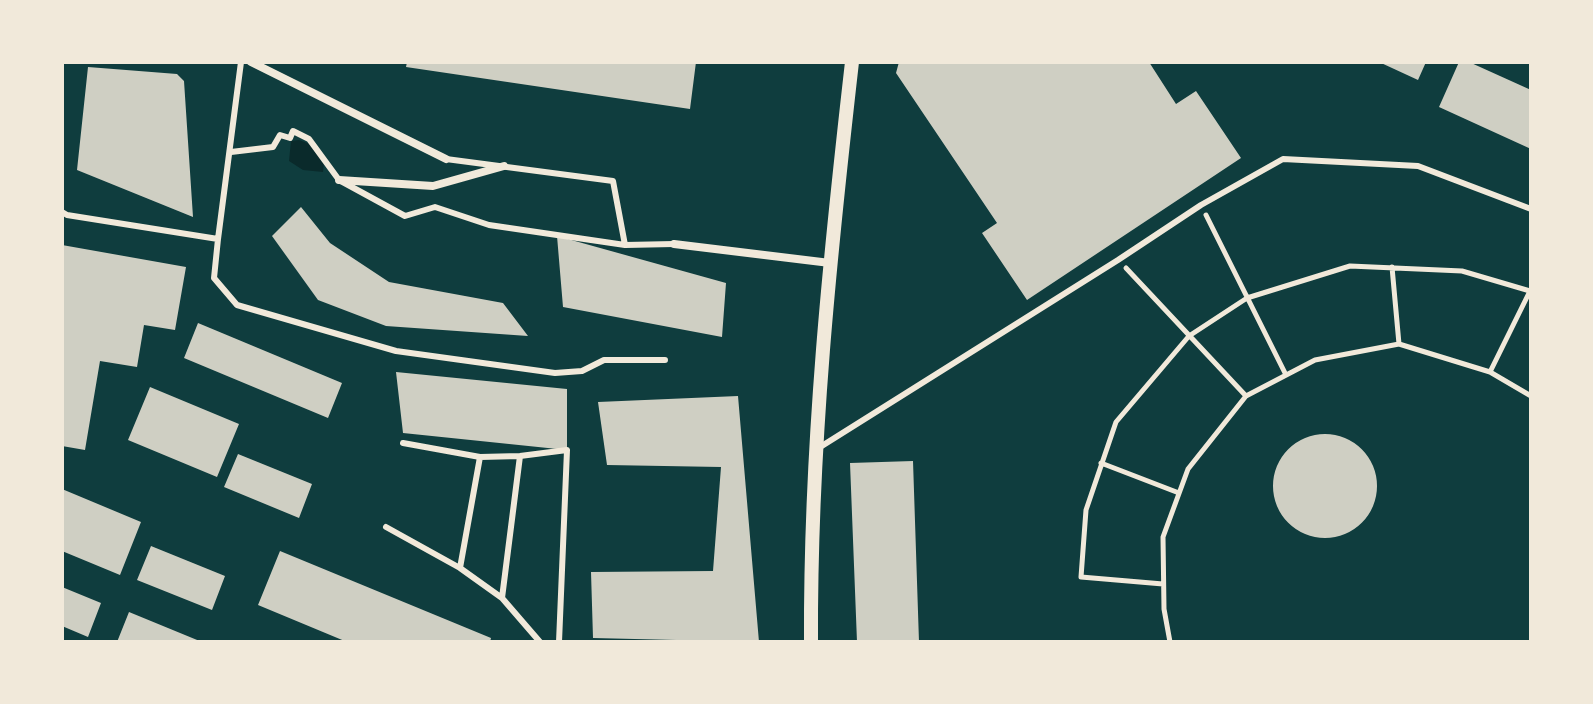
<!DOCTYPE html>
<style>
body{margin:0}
#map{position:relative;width:1593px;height:704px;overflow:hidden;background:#0f3d3e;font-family:Helvetica,sans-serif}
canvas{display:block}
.frame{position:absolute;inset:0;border:64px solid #f1e9da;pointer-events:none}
</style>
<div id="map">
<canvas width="1593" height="704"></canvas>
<div class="frame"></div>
</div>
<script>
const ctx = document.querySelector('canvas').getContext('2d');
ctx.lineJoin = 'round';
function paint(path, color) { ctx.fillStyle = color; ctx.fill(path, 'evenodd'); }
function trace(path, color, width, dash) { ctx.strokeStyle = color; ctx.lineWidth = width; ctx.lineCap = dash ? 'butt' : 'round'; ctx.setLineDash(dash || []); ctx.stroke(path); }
paint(new Path2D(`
 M 299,140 L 310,144 L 324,163 L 323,172 L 303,170 L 289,161 L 291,141 Z`), '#0a2a2b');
paint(new Path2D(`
 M 407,62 L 696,62 L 690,109 L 406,67 Z
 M 899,62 L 1149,62 L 1176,104 L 1196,91 L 1241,158 L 1027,300 L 982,233 L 997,223 L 896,73 Z
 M 1379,62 L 1426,62 L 1418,80 Z
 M 1459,62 L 1469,62 L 1531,90 L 1531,149 L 1439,107 Z
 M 88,67 L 177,74 L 184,81 L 193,217 L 77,170 Z
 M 301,207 L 330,243 L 389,282 L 503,303 L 528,336 L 386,326 L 318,300 L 272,236 Z
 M 557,236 L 726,283 L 722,337 L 563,307 Z
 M 62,245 L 186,267 L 175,330 L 144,325 L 137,367 L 100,361 L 85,450 L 62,446 Z
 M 198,323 L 342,383 L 328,418 L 184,358 Z
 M 396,372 L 567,389 L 567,450 L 403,433 Z
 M 150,387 L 239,424 L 217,477 L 128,440 Z
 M 738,396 L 759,642 L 593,638 L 591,572 L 713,571 L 721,467 L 607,465 L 598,402 Z
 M1273 486a52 52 0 1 1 104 0a52 52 0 1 1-104 0Z
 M 238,454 L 312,484 L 299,518 L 224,487 Z
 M 913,461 L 919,642 L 857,642 L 850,463 Z
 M 62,489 L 141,522 L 120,575 L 62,551 Z
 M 151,546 L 225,576 L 212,610 L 137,580 Z
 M 280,551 L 491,638 L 490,642 L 347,642 L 258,605 Z
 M 62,587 L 101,603 L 88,637 L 62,626 Z
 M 129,612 L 202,642 L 117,642 Z`), '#cfcfc3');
trace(new Path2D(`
 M 1206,215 L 1286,375
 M 1392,267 L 1399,344
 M 1126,268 L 1246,396
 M 1101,463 L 1179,493
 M 1163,584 L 1081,577 L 1086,510 L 1116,422 L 1189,336 L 1247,298 L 1350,266 L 1462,271 L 1530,291 L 1490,372
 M 1170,642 L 1164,609 L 1163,537 L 1188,469 L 1246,396 L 1315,360 L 1399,344 L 1490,372 L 1531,396`), '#f1e9da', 5);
trace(new Path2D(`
 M 231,152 L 273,147 L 280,135 L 290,138 L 293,131 L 309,139 L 339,180 L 405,216 L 435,207 L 489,225 L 625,245 L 674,244
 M 446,159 L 613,181 L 625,245
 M 62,212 L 67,215 L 218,239 L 214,278 L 237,305 L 396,351 L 555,373 L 582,371 L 604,360 L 665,360
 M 218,239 L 241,62
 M 403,443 L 480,457 L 460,568
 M 817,449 L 1118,260 L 1201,205 L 1283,159 L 1418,166 L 1531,209
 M 480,457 L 520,456 L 567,450 L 559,642
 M 386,527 L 460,568 L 502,598 L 540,642
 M 502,598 L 520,456`), '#f1e9da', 6);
trace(new Path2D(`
 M 251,62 L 446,159
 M 339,180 L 433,186 L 504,166
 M 674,244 L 830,263`), '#f1e9da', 8);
trace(new Path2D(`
 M 811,642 C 810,447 830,255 852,62`), '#f1e9da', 14);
</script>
